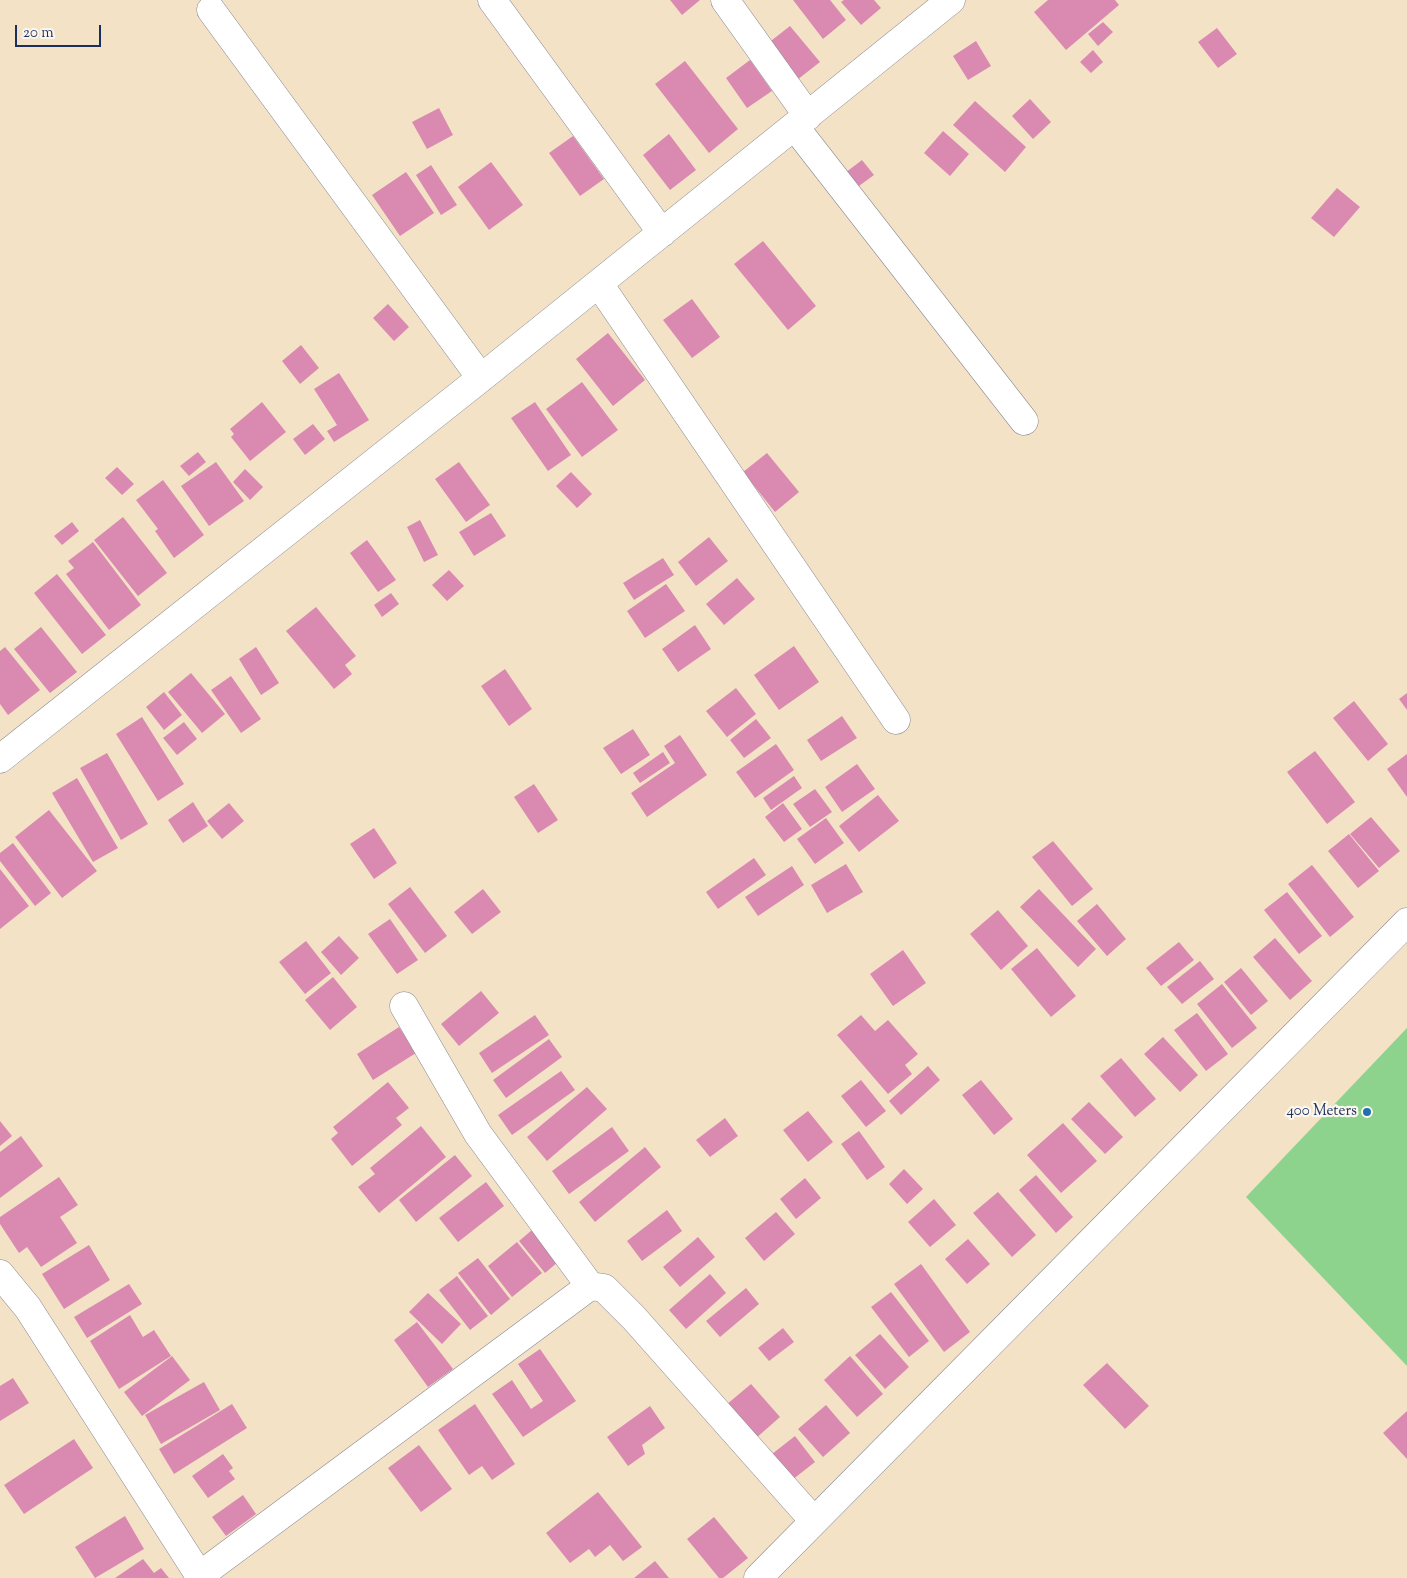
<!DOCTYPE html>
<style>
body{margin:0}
#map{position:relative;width:1407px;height:1578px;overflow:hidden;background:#f3e2c6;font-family:"Sorts Mill Goudy",serif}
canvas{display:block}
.scale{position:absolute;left:15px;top:25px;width:86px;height:22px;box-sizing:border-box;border:2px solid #1b2f5e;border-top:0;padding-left:6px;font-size:15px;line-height:18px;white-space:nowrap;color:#1b2f5e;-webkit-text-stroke:4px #fbf7ec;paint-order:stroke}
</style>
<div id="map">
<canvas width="1407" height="1578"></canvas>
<div class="scale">20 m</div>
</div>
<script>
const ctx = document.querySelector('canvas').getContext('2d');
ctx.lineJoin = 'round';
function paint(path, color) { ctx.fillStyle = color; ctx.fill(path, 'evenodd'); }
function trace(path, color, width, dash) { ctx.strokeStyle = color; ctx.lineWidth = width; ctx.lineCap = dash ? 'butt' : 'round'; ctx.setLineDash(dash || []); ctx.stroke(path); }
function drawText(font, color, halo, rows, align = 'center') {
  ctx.font = font + ' "Sorts Mill Goudy",serif'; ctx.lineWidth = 4.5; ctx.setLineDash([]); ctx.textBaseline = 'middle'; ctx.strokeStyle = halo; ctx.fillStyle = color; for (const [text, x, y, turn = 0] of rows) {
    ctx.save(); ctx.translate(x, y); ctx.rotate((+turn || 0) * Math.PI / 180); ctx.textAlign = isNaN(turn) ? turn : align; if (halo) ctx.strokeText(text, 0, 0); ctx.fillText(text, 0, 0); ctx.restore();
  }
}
paint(new Path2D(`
 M 1407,1028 L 1407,1366 L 1246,1197 Z`), '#8dd38d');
paint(new Path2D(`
 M 670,0 L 700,0 L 682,15 Z
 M 793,0 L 830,0 L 846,20 L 823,39 Z
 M 844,0 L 874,0 L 881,8 L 861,25 L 841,2 Z
 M 1048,0 L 1115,0 L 1119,5 L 1066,50 L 1034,12 Z
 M 1103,22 L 1113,32 L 1098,46 L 1088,34 Z
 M 790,26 L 820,62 L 797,80 L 767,44 Z
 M 1217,28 L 1237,54 L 1218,68 L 1198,42 Z
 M 976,41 L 991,66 L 968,80 L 953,56 Z
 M 1093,50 L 1103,62 L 1091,73 L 1080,62 Z
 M 750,60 L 772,91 L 747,108 L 726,78 Z
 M 685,61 L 738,129 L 709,153 L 655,84 Z
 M 1030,99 L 1051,122 L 1033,139 L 1012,116 Z
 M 975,101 L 1026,147 L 1005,172 L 953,125 Z
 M 439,108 L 453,135 L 427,149 L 412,122 Z
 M 943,131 L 969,154 L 950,176 L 924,153 Z
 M 669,134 L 696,170 L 670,190 L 643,155 Z
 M 573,136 L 604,179 L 580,196 L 549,153 Z
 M 862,160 L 874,175 L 852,191 L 841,176 Z
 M 491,162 L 523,205 L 489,230 L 458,187 Z
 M 431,165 L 457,205 L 441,215 L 416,175 Z
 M 406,172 L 434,213 L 400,236 L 372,195 Z
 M 1337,188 L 1360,207 L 1334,237 L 1311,218 Z
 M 763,241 L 816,306 L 788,330 L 734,264 Z
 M 692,299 L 720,337 L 692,358 L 663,320 Z
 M 388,304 L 409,327 L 394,341 L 373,318 Z
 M 608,333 L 645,380 L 613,406 L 576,359 Z
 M 301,345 L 319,368 L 300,384 L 282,361 Z
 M 339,373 L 369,420 L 334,442 L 327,431 L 337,425 L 314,389 Z
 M 582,382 L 618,430 L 582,457 L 546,409 Z
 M 262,402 L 286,432 L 250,461 L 231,437 L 234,434 L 230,429 Z
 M 535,402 L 571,455 L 548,471 L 511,418 Z
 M 313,424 L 325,439 L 305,455 L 293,439 Z
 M 198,452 L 206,462 L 189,476 L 180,466 Z
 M 767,453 L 799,492 L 775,512 L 743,472 Z
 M 216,462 L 244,501 L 209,526 L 181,486 Z
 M 459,462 L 490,505 L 466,522 L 435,479 Z
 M 117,467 L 134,484 L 122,495 L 105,478 Z
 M 245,469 L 263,487 L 250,500 L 233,482 Z
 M 571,472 L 592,494 L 577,508 L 556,486 Z
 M 163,480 L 204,535 L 174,558 L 155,531 L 158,529 L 136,500 Z
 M 491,513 L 506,536 L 474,556 L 459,532 Z
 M 123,517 L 167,573 L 138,596 L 94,540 Z
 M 420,520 L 438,555 L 424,562 L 407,527 Z
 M 72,522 L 79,531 L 62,545 L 54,536 Z
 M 709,537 L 728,561 L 696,586 L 678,562 Z
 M 367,540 L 396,580 L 378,592 L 350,553 Z
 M 93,542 L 141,605 L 109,630 L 66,574 L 74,568 L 68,561 Z
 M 663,558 L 674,575 L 634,600 L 623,583 Z
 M 449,570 L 464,586 L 447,601 L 432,585 Z
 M 57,574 L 106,635 L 82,654 L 34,593 Z
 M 737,578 L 755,599 L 724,625 L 706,604 Z
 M 666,584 L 685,611 L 645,638 L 627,611 Z
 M 391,593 L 399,604 L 382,617 L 374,605 Z
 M 316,607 L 356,656 L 345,665 L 352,674 L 334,689 L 286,631 Z
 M 695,625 L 711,649 L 678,672 L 662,649 Z
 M 41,627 L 77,672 L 50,693 L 14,649 Z
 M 794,646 L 819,682 L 779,710 L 754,675 Z
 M 5,647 L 40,690 L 8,715 L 0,704 L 0,651 Z
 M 256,647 L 279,683 L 261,695 L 239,659 Z
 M 505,669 L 532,709 L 509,726 L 481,686 Z
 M 191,673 L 225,714 L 202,733 L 168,692 Z
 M 231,676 L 261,719 L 241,733 L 211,690 Z
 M 736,688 L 756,714 L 727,737 L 706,711 Z
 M 164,692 L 182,715 L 164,730 L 146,707 Z
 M 1407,693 L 1407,710 L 1399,699 Z
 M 1354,701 L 1388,744 L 1368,761 L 1333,718 Z
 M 842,716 L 857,738 L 821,761 L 807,740 Z
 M 142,717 L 184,784 L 158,801 L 116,734 Z
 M 756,719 L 771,738 L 744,758 L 730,740 Z
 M 184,722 L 197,739 L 177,755 L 163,738 Z
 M 633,729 L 650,755 L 621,774 L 603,748 Z
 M 680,735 L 707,775 L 647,817 L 631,793 L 675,763 L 664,746 Z
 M 776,744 L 794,770 L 755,798 L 736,772 Z
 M 1315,751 L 1355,802 L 1327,824 L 1287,772 Z
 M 663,752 L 670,763 L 640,783 L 633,773 Z
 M 107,753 L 148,824 L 121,840 L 80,768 Z
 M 1407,754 L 1407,797 L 1387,769 Z
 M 857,764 L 875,789 L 842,812 L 825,787 Z
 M 794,776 L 802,788 L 771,810 L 763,798 Z
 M 77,778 L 118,848 L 93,862 L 52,793 Z
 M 534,784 L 558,820 L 538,833 L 514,797 Z
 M 815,789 L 832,812 L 810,827 L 793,804 Z
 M 878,795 L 899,821 L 859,852 L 839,826 Z
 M 193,802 L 208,826 L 183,843 L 168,820 Z
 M 229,803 L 244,821 L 222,839 L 207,821 Z
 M 783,803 L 802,829 L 784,842 L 765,817 Z
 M 49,810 L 97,871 L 62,898 L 15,837 Z
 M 1371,817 L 1400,851 L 1379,868 L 1350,834 Z
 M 826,818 L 844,843 L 815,864 L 797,839 Z
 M 374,828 L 397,863 L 374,879 L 350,844 Z
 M 1349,834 L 1379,871 L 1358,888 L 1328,851 Z
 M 1053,841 L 1093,889 L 1072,906 L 1032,857 Z
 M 13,843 L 51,893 L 35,906 L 0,861 L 0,853 Z
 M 754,858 L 766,875 L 718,909 L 706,892 Z
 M 846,864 L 863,892 L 827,913 L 811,885 Z
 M 1312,865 L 1354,917 L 1330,937 L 1288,884 Z
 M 792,866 L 804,885 L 758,916 L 745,897 Z
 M 0,869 L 29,906 L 0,929 Z
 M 410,887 L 447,936 L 425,953 L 388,904 Z
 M 483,889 L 501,912 L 472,934 L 454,912 Z
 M 1039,889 L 1096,949 L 1078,967 L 1020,907 Z
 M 1287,892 L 1322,936 L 1299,954 L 1264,910 Z
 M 1097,904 L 1126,939 L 1107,956 L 1077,921 Z
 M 998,910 L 1028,946 L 1001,970 L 970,934 Z
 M 390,919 L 418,960 L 397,974 L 368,934 Z
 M 339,936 L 359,958 L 341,975 L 321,952 Z
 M 1275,938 L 1312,981 L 1290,1000 L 1253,957 Z
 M 306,941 L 331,973 L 305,994 L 279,962 Z
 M 1179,942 L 1194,960 L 1161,986 L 1146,968 Z
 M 1037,948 L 1076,996 L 1051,1017 L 1011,969 Z
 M 903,950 L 926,983 L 893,1006 L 870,974 Z
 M 1200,961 L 1214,979 L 1182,1004 L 1167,987 Z
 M 1241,968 L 1268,1001 L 1251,1015 L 1224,982 Z
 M 333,977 L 357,1007 L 330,1030 L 305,1000 Z
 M 1222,984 L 1257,1028 L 1232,1048 L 1197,1004 Z
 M 481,991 L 499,1013 L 459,1046 L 441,1024 Z
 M 1197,1013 L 1228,1054 L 1206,1071 L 1174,1030 Z
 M 535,1015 L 549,1035 L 492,1073 L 479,1053 Z
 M 861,1015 L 875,1031 L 888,1020 L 918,1054 L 905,1065 L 912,1074 L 888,1094 L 837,1035 Z
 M 399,1027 L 416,1053 L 373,1080 L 357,1054 Z
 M 1163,1037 L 1198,1075 L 1180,1092 L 1144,1054 Z
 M 549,1039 L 562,1057 L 506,1098 L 493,1080 Z
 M 1121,1058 L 1156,1099 L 1135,1117 L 1100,1076 Z
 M 928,1066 L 940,1080 L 901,1115 L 889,1101 Z
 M 561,1071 L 575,1090 L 512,1135 L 498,1115 Z
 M 861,1080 L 886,1111 L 866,1127 L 841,1096 Z
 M 981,1080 L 1013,1119 L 994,1135 L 962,1095 Z
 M 388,1082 L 409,1108 L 396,1118 L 402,1125 L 352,1166 L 331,1139 L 338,1133 L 333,1127 Z
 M 587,1087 L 607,1109 L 547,1161 L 527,1137 Z
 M 1089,1102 L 1123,1137 L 1105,1154 L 1071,1119 Z
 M 808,1111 L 833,1142 L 808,1162 L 783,1130 Z
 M 725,1118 L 738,1136 L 710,1157 L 696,1140 Z
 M 0,1121 L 12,1136 L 0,1146 Z
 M 1063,1123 L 1097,1161 L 1061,1193 L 1027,1155 Z
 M 421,1126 L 446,1157 L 379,1213 L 358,1187 L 375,1174 L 370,1168 Z
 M 612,1127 L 629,1151 L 569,1194 L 552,1171 Z
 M 859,1131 L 885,1167 L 867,1180 L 841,1144 Z
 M 21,1136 L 43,1166 L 0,1198 L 0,1152 Z
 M 645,1147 L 661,1167 L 595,1222 L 579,1202 Z
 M 455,1155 L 472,1176 L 416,1222 L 399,1200 Z
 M 904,1169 L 923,1189 L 907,1204 L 889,1184 Z
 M 1036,1175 L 1073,1217 L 1056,1233 L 1019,1190 Z
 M 59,1177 L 78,1205 L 60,1217 L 77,1243 L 41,1267 L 27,1247 L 19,1253 L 0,1224 L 0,1217 Z
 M 805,1178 L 821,1198 L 796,1219 L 780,1199 Z
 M 486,1182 L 504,1206 L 458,1242 L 439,1218 Z
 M 998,1192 L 1036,1235 L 1012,1257 L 973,1213 Z
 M 934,1199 L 956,1225 L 930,1247 L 908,1222 Z
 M 667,1210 L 682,1231 L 642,1261 L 627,1241 Z
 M 776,1212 L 795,1234 L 764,1261 L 745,1238 Z
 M 532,1230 L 558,1262 L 545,1273 L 519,1241 Z
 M 698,1237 L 715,1257 L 680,1287 L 663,1267 Z
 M 968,1239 L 990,1264 L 967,1284 L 945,1259 Z
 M 517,1242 L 542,1273 L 512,1297 L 488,1266 Z
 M 89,1245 L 110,1280 L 64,1309 L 42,1274 Z
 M 478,1258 L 510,1299 L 491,1315 L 458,1273 Z
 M 921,1264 L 970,1332 L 944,1352 L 894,1284 Z
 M 710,1274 L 726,1293 L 686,1329 L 669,1310 Z
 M 457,1276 L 488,1316 L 470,1330 L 439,1290 Z
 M 129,1284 L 142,1304 L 87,1338 L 74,1317 Z
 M 746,1288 L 759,1304 L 720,1337 L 706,1321 Z
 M 891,1292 L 929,1341 L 909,1357 L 871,1307 Z
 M 428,1293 L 461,1324 L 442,1344 L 409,1312 Z
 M 130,1315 L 143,1337 L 154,1330 L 171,1356 L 119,1389 L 90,1341 Z
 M 417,1322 L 453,1369 L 428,1387 L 394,1340 Z
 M 783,1328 L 794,1342 L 769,1361 L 758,1348 Z
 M 880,1334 L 909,1367 L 885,1389 L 855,1355 Z
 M 540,1349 L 576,1401 L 523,1437 L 492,1394 L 512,1380 L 531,1409 L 543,1401 L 518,1364 Z
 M 172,1356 L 190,1380 L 142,1416 L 124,1392 Z
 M 850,1356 L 883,1394 L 857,1417 L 824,1380 Z
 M 1107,1363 L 1149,1406 L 1125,1429 L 1083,1385 Z
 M 13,1378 L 29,1403 L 0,1421 L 0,1386 Z
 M 204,1382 L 220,1410 L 161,1444 L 145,1415 Z
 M 751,1384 L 780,1417 L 755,1439 L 726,1405 Z
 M 232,1404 L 247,1428 L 174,1474 L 159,1449 Z
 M 475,1404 L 515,1464 L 492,1480 L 482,1466 L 469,1475 L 438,1430 Z
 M 826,1405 L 850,1433 L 823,1457 L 798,1429 Z
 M 650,1406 L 665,1428 L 642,1445 L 645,1454 L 628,1466 L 607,1437 Z
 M 1407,1411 L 1407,1459 L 1383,1433 Z
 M 795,1436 L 815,1462 L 792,1480 L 772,1454 Z
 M 74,1439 L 93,1468 L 24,1514 L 4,1485 Z
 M 419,1445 L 452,1489 L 421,1512 L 388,1468 Z
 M 223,1454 L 233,1468 L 229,1471 L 235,1479 L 208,1498 L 192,1476 Z
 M 598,1492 L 642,1547 L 623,1561 L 610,1545 L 595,1557 L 589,1549 L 570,1563 L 546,1533 Z
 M 243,1495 L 256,1514 L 226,1536 L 212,1517 Z
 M 125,1516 L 144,1549 L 95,1578 L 75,1547 Z
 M 714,1517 L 748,1558 L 723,1578 L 719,1578 L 687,1539 Z
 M 143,1559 L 154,1573 L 161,1568 L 169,1578 L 115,1578 Z
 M 655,1561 L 669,1578 L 634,1578 Z`), '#da8ab1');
const minor = new Path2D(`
 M 492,0 L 662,233
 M 725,0 L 808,116
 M 211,10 L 481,378
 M 795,127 L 1024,421
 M 599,284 L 896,720
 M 0,759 L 481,378 L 951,0
 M 404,1006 L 478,1134 L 590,1286
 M 0,1274 L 28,1308 L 201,1578
 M 199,1576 L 590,1286 L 604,1288 L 634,1318 L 814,1521
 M 758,1578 L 1407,922`);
trace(minor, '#878892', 29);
trace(minor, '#fff', 28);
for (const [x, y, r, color] of [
 [1367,1112,5,"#1f6fb2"]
]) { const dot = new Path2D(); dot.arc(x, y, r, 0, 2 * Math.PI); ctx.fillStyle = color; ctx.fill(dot); trace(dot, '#fbf7ec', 2); }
drawText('15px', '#1b2f5e', '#fbf7ec', [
 ["400 Meters",1357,1112]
], 'right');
</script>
